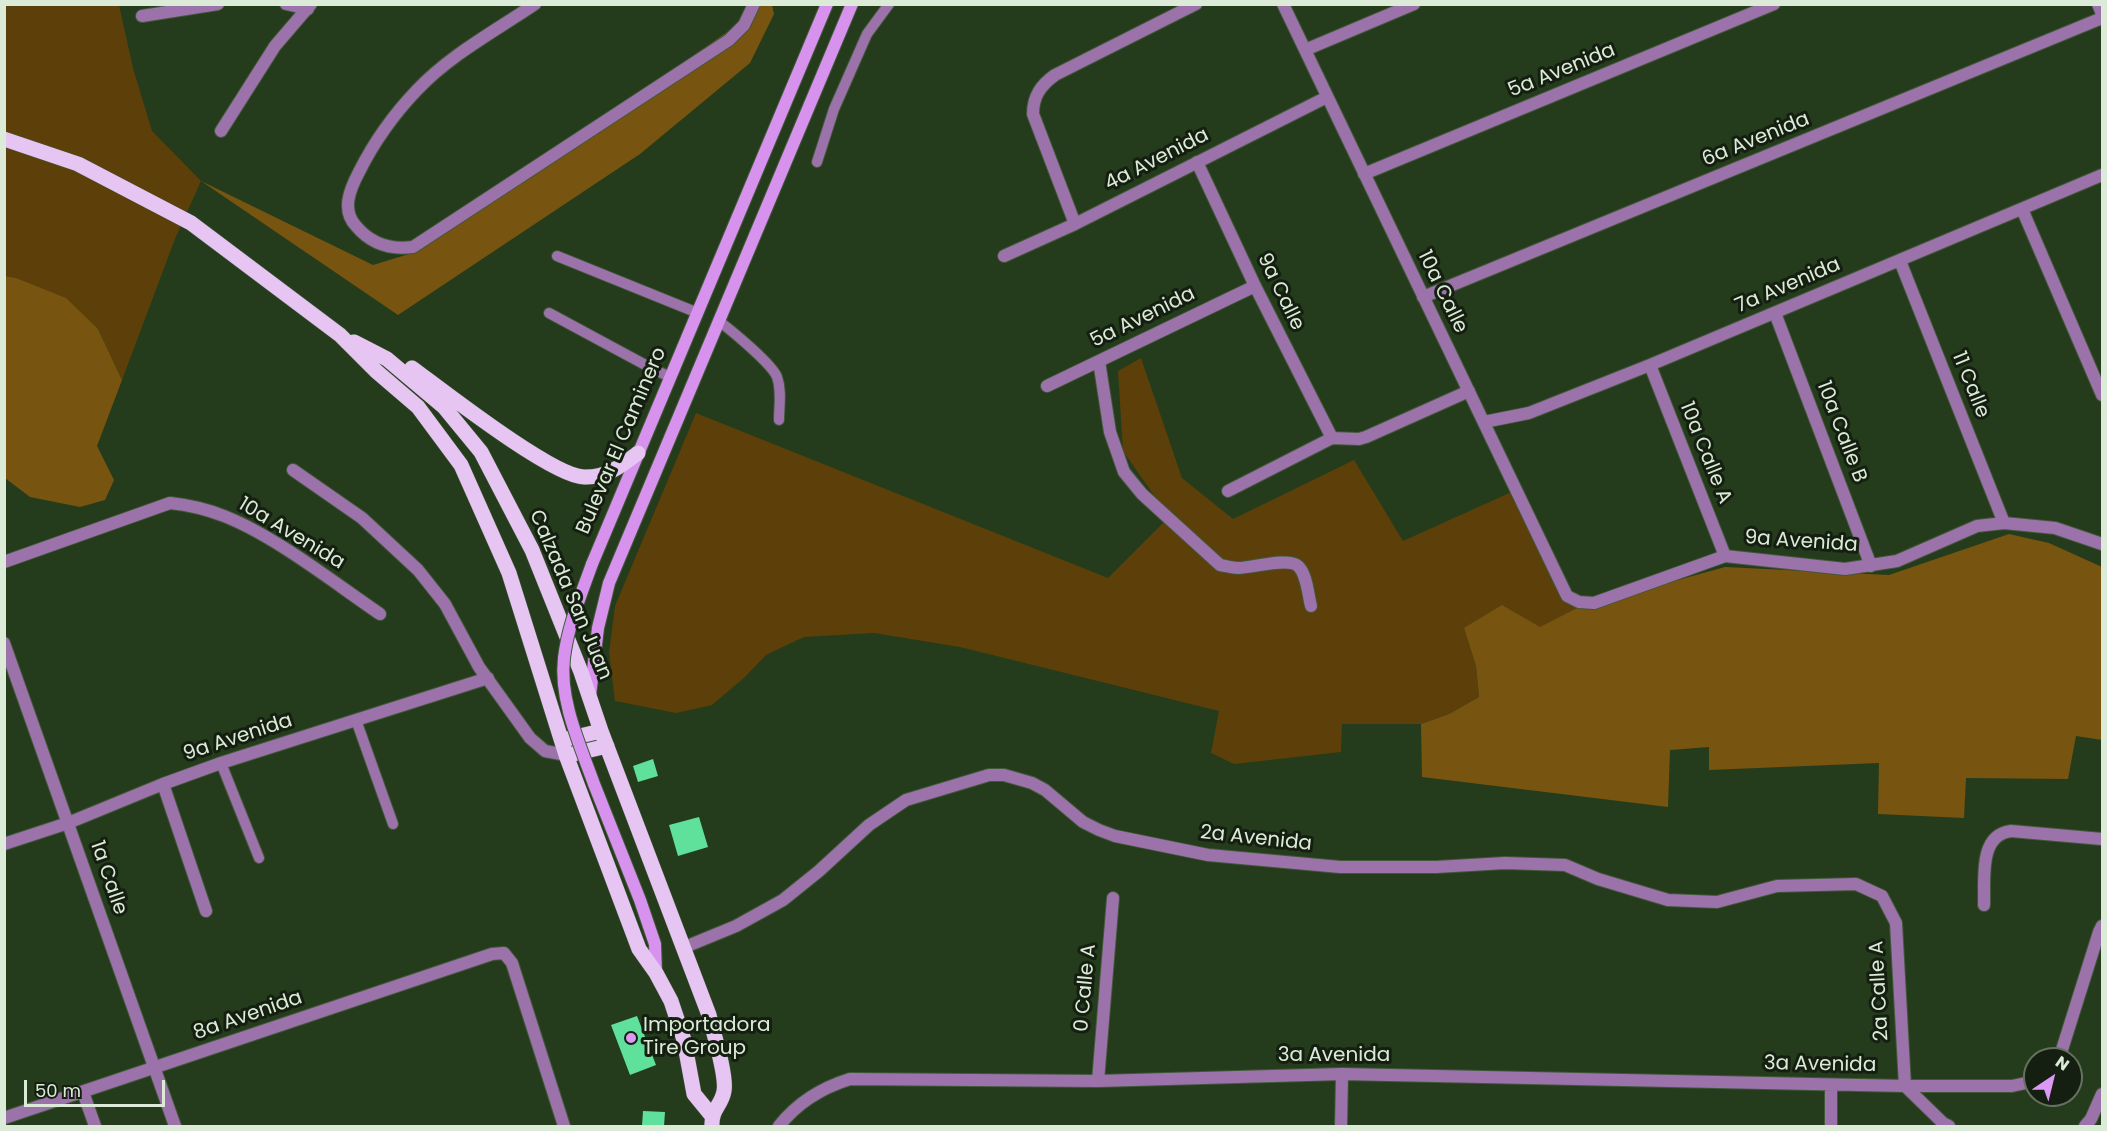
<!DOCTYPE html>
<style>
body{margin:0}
#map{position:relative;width:2107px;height:1131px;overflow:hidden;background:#243c1b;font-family:Poppins,sans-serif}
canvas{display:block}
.frame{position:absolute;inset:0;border:6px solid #dcebd7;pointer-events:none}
.north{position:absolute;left:2023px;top:1047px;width:60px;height:60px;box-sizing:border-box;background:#151f11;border:2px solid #657160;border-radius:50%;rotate:35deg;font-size:16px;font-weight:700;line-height:24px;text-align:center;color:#dcebd7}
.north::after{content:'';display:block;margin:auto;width:21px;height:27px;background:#dc99f4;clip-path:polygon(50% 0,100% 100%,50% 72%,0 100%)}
.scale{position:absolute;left:24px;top:1080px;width:141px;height:27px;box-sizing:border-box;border:3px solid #dcebd7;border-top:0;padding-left:8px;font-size:18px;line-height:21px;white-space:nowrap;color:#dcebd7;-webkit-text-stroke:4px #151f11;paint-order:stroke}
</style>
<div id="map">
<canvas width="2107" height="1131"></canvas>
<div class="frame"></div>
<div class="north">N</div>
<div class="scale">50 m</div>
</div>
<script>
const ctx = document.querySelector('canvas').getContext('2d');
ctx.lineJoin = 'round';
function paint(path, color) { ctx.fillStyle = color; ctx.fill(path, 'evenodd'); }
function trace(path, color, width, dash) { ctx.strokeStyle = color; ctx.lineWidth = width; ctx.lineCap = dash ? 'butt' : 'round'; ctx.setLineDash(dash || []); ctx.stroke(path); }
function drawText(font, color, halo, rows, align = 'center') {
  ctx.font = font + ' Poppins,sans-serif'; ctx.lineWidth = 6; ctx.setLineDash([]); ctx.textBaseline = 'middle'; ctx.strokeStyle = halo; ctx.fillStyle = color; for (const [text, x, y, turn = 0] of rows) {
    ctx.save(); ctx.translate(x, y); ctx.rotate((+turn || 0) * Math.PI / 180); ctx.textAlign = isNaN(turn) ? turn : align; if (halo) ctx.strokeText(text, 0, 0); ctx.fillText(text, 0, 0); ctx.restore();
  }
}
paint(new Path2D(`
 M 4,5 L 119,5 L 133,68 L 152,131 L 201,181 L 175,239 L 122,380 L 98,329 L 16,278 L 5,276 Z
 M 1141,358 L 1182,478 L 1233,519 L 1354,460 L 1403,541 L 1516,490 L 1577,608 L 1540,628 L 1464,628 L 1476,666 L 1479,697 L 1449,714 L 1421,724 L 1342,724 L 1341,752 L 1234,764 L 1211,753 L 1219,711 L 960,647 L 874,633 L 804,637 L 766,655 L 745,677 L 712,705 L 676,713 L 615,701 L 609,653 L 615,606 L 696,413 L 1108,578 L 1169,517 L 1123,451 L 1118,371 Z`), '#5d3f09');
paint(new Path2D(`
 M 752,5 L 772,5 L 774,14 L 750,63 L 640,154 L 398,315 L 201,181 L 373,265 L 409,254 L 740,23 Z
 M 5,276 L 16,278 L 66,298 L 98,329 L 122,380 L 97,446 L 114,480 L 105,500 L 80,507 L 30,497 L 5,478 Z
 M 2009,534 L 2049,543 L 2102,567 L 2102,740 L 2076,736 L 2068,779 L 1966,778 L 1964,818 L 1878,814 L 1879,763 L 1709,770 L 1709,747 L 1670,750 L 1668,807 L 1422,777 L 1421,724 L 1449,714 L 1479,697 L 1476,666 L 1464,628 L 1502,605 L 1540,627 L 1577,608 L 1725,567 L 1889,575 Z`), '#785411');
paint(new Path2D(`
 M 653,759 L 658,776 L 638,782 L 633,766 Z
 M 699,817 L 708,847 L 678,856 L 669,825 Z
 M 637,1016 L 656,1065 L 630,1075 L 611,1025 Z
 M 643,1111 L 665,1112 L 664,1126 L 642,1126 Z`), '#5fe19b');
const service = new Path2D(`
 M 817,162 L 834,109 L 867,34 L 889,4
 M 557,256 L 698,313
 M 549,313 L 651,368 L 670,377
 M 720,322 C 732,331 772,364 777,377 C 782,391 779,406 779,420
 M 356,720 L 393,824
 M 221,763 L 259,858`);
const minor = new Path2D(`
 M 286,4 L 308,9
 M 535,4 C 495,31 450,55 417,90 C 394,114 374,142 359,172 C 350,189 341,210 356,226 C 371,244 390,250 413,247 L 729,40 L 744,25 L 754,4
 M 1283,4 L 1567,596 L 1579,602 L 1594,603 L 1725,556 L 1845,569 L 1897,561 L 1977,526 L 2004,523 L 2055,528 L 2102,544
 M 2098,4 L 2102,14
 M 142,16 L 218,4
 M 1305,50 L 1414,4
 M 221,131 L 275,46 L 311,4
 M 1197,162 L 1255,286 L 1332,438
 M 1364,174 L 1774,4
 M 2022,209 L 2102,395
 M 1075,224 L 1033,114 C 1033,96 1041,85 1055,75 L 1196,4
 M 1004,256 L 1075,224 L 1327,97
 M 1900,261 L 2004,523
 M 1423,297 L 2102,18
 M 1775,313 L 1871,566
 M 1099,361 L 1110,432 L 1124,472 L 1142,494 L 1220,565 C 1226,566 1232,568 1238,568 C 1252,568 1288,557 1298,566 C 1307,574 1308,595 1311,606
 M 1650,365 L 1725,556
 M 1047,386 L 1255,286
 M 1484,422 L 1529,413 L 1650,365 L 2102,175
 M 293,470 L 362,518 L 418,570 L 445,604 L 479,667 L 530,738 L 545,751 L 566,755
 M 1228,491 L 1332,438 L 1359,439 L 1366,437 L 1469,391
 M 4,562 L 170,503 C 189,505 206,509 224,516 C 275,536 333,582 380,614
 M 4,643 L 175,1126
 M 163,784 L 206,911
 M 4,844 L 68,823 L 163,784 L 221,763 L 488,678
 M 1984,905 C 1985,880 1978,835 2011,831 L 2102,839
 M 685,947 L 736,926 L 783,900 L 819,871 L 869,825 L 906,800 L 989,775 L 1004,775 L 1032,783 L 1045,790 L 1083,822 L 1099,830 L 1115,836 L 1208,855 L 1340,867 L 1436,867 L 1505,863 L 1565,865 L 1598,879 L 1668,900 L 1717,902 L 1777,886 L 1856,884 L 1882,896 L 1896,923 L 1905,1086
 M 2057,1059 L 2060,1056 L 2099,932 L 2102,926
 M 1098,1081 L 1113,898
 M 1831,1085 L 1831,1126
 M 1905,1086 L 1943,1123 L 1949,1126
 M 83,1092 L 95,1126
 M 4,1118 L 492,954 L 504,953 L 512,963 L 564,1126
 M 779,1126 C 798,1102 821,1088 850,1079 L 1098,1081 L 1342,1074 L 1905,1086 L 2012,1086 L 2035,1081
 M 1341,1126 L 1342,1074
 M 2085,1126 L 2091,1119 L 2102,1094`);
const secondary = new Path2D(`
 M 592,564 L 827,4
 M 590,696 L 598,628 L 609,583 L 852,4
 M 594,784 L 640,900 L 655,944 L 656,973`);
const primary = new Path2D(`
 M 4,139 L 78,164 L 191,223 L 340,335 L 376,371 L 418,407 L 461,465 L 509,573 L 566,755 L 639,949 L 656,973 L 671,1001 L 684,1040 L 694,1094 L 712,1116
 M 354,342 L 387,359 L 444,407 L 481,452 L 532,550 L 581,672 L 601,731 L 709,1015 C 713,1031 727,1076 724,1091 C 722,1105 711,1109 712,1126
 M 412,368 C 442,390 553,477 584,477 C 606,478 621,466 638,453
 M 563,740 L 601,731
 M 569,755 L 607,746`);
trace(service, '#415839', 12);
trace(minor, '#415839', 14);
trace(secondary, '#415839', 14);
trace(primary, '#415839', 16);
trace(service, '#9b72aa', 10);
trace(minor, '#9b72aa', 12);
trace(secondary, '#d692ed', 12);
trace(primary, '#e7c5f3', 15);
const secondaryBridge = new Path2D(`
 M 592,564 C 581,595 568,625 564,658 C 559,700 580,745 594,784`);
trace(secondaryBridge, '#415839', 14, []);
trace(secondaryBridge, '#d692ed', 12);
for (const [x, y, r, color] of [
 [631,1038,6,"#dc99f4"]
]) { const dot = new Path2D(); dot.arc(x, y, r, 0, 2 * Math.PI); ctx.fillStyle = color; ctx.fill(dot); trace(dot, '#151f11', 2); }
drawText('20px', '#dcebd7', '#151f11', [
 ["5a Avenida",1562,71,-22],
 ["6a Avenida",1756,140,-22],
 ["4a Avenida",1157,160,-27],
 ["7a Avenida",1788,286,-23],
 ["9a Calle",1280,292,64],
 ["10a Calle",1442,292,64],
 ["5a Avenida",1143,318,-26],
 ["11 Calle",1970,385,68],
 ["10a Calle B",1841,432,69],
 ["Bulevar El Caminero",622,441,-67],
 ["10a Calle A",1705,453,68],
 ["10a Avenida",291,534,31],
 ["9a Avenida",1801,542,4],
 ["Calzada San Juan",570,595,67],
 ["9a Avenida",238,738,-18],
 ["2a Avenida",1256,839,6],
 ["1a Calle",108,878,71],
 ["0 Calle A",1086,988,-85],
 ["2a Calle A",1880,991,-93],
 ["8a Avenida",248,1016,-19],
 ["3a Avenida",1334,1056],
 ["3a Avenida",1820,1065,1]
]);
drawText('20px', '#dcebd7', '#151f11', [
 ["Importadora",643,1026],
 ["Tire Group",643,1049]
], 'left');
</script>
